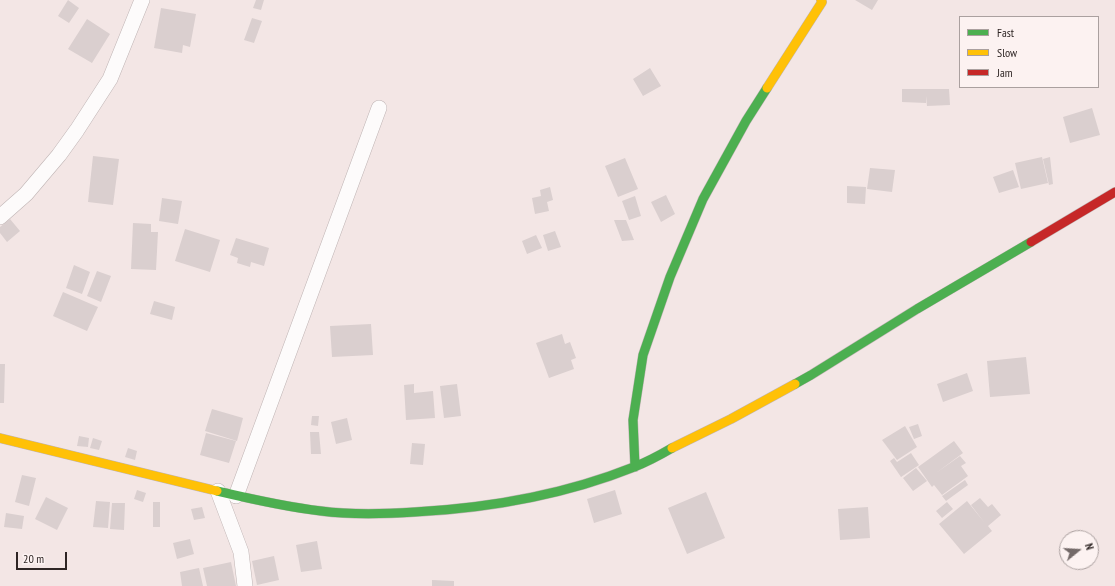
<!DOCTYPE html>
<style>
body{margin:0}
#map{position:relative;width:1115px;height:586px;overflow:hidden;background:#f3e6e5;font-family:"PT Sans Narrow",sans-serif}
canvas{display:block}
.legend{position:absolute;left:959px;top:16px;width:140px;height:72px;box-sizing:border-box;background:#fcf2f1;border:1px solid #aaa09f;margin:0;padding:5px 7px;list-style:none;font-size:12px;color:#2e2524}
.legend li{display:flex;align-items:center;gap:8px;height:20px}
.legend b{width:20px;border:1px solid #aaa09f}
.north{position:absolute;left:1059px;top:530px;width:40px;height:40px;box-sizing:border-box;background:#fcf2f1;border:1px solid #aaa09f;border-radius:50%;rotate:72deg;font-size:11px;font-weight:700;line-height:16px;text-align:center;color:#2e2524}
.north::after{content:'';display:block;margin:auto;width:14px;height:18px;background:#736968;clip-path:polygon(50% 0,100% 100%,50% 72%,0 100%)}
.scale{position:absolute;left:16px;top:552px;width:51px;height:18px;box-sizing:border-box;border:2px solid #2e2524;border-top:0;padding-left:5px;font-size:12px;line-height:14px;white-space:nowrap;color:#2e2524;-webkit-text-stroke:3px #fcf2f1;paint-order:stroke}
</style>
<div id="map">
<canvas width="1115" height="586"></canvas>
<ul class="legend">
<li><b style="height:5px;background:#4caf50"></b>Fast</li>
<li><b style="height:5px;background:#ffc107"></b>Slow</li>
<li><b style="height:5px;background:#c62828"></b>Jam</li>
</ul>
<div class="north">N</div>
<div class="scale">20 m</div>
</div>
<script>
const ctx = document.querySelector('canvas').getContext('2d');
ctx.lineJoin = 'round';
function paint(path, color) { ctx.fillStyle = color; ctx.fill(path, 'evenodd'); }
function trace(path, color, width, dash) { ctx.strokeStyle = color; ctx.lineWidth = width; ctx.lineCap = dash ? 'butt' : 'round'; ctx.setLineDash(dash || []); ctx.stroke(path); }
paint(new Path2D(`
 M 68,0 L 79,8 L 69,23 L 58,16 Z
 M 256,0 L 264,0 L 261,10 L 253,8 Z
 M 855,0 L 878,0 L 872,10 Z
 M 161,8 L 196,14 L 190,47 L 183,45 L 182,53 L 154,48 Z
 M 252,18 L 262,21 L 254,43 L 244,40 Z
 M 87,19 L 110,34 L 92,63 L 68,49 Z
 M 650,68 L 661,86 L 643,96 L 633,79 Z
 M 902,89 L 949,89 L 950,105 L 927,106 L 926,96 L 926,103 L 902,102 Z
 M 1092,108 L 1100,135 L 1070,143 L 1063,117 Z
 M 93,156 L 119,159 L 113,205 L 88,202 Z
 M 1042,157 L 1048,183 L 1021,189 L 1015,163 Z
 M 1050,157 L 1053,184 L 1049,185 L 1043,159 Z
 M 625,158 L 638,189 L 618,197 L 605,166 Z
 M 870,168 L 895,170 L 892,192 L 867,189 Z
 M 1013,170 L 1019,187 L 999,193 L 993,177 Z
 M 847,186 L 866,187 L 865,204 L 847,203 Z
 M 550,187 L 553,200 L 547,202 L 549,211 L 535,214 L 532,198 L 541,196 L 540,190 Z
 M 666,195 L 675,214 L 661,222 L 651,202 Z
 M 635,196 L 641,216 L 629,220 L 622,201 Z
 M 162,198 L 182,201 L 178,224 L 159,221 Z
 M 10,219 L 20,231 L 7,242 L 0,233 L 0,227 Z
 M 614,220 L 626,220 L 634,240 L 622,241 Z
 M 133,223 L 151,224 L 151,232 L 158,232 L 156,270 L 131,269 Z
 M 185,229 L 220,240 L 210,272 L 175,261 Z
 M 555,231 L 561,247 L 548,251 L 543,235 Z
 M 536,235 L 542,248 L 527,254 L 522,241 Z
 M 236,238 L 269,248 L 264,266 L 251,262 L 250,267 L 237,263 L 238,258 L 230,255 Z
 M 74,265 L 90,272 L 82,294 L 66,288 Z
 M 97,271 L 111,276 L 101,302 L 87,296 Z
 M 63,292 L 98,307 L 87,331 L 53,316 Z
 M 154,301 L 175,307 L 172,320 L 150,314 Z
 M 371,324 L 373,355 L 332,357 L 330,326 Z
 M 562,334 L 565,344 L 570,342 L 576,358 L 571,360 L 574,369 L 549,378 L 536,343 Z
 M 1026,357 L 1030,394 L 990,397 L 987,361 Z
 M 0,364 L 5,364 L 4,403 L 0,403 Z
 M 967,373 L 973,391 L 943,402 L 937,384 Z
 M 414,384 L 414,393 L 433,391 L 435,418 L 406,420 L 404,385 Z
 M 457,384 L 461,416 L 444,418 L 440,386 Z
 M 212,409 L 243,418 L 237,441 L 205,431 Z
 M 312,416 L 319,416 L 318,426 L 311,425 Z
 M 347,418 L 352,440 L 336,444 L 331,422 Z
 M 918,424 L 922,436 L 914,439 L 909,427 Z
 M 905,426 L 917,447 L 897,460 L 882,440 Z
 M 310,432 L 319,432 L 321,454 L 311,454 Z
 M 206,433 L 236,441 L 229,463 L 200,455 Z
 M 79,436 L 89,438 L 88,447 L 77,446 Z
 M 93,438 L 102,441 L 99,450 L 90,448 Z
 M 954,441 L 963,453 L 936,473 L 960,456 L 966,463 L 961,466 L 968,476 L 942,495 L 934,485 L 932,487 L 918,467 Z
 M 412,443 L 425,444 L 423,465 L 410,464 Z
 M 128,448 L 137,451 L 135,460 L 125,457 Z
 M 911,453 L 919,465 L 901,477 L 890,461 L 894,458 L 897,462 Z
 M 916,468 L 927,481 L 913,491 L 903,478 Z
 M 22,475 L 36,478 L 29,506 L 15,502 Z
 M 965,480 L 968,485 L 946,501 L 942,496 Z
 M 137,490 L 146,493 L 143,502 L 134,499 Z
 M 615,490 L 622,514 L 594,523 L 587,499 Z
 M 706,492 L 725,538 L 687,554 L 668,508 Z
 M 46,497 L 68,508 L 57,530 L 35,519 Z
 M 980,498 L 988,507 L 992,504 L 1001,515 L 988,526 L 992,531 L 964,554 L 939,524 L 967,501 L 984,522 L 971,505 Z
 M 96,501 L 110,502 L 108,528 L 93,527 Z
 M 153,502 L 160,502 L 160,527 L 153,527 Z
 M 947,502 L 953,509 L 942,518 L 936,511 Z
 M 112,503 L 125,503 L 124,530 L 110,529 Z
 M 202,507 L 205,518 L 194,520 L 191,509 Z
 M 868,507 L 870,538 L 840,540 L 838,509 Z
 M 6,513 L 24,516 L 22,529 L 4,527 Z
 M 190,539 L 194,554 L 177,559 L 173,543 Z
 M 317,541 L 322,569 L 301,572 L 296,545 Z
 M 274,556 L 279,580 L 257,585 L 252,561 Z
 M 231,562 L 236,586 L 207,586 L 203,568 Z
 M 199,568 L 203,586 L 182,586 L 180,572 Z
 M 432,580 L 454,581 L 454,586 L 432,586 Z`), '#dacfcf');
const street = new Path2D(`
 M 0,217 L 26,194 L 59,155 L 77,130 L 110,79 L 142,0
 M 218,491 L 241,552 L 245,586
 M 236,496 L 379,108`);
const fast = new Path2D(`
 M 795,384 L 811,375 L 917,309 L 1031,242
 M 635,467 L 633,420 L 643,355 L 670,277 L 703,199 L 746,121 L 767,88
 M 217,491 C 251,499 286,507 321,511 C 352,515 384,514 415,512 C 490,508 564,495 634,467 C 647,462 660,455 672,448`);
const slow = new Path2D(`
 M 767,88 L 822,2 L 821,0
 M 0,438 L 217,491
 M 672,448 L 731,419 L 795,384`);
const jam = new Path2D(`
 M 1031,242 L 1115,192`);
trace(street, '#bfb4b4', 16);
trace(fast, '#bfb4b4', 10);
trace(slow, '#bfb4b4', 10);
trace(jam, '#bfb4b4', 10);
trace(street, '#fdfbfb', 15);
trace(fast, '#4caf50', 9);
trace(slow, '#ffc107', 9);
trace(jam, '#c62828', 9);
</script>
